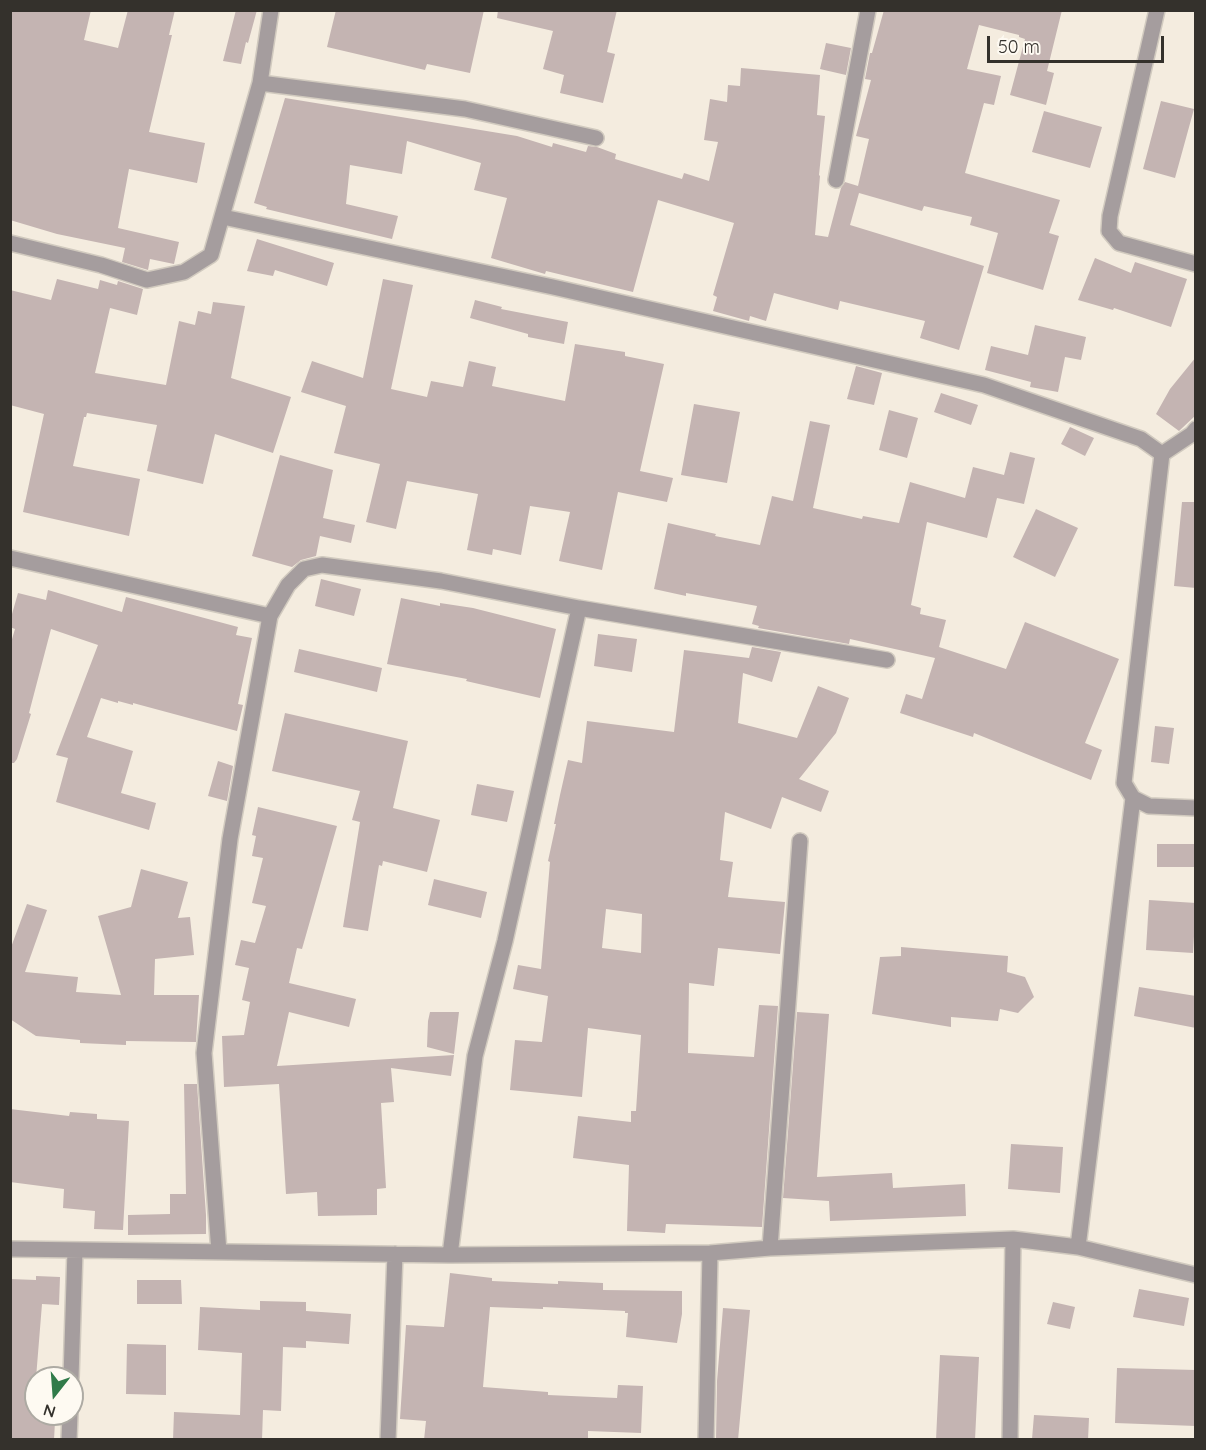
<!DOCTYPE html>
<style>
body{margin:0}
#map{position:relative;width:1206px;height:1450px;overflow:hidden;background:#f4ecdf;font-family:Quicksand,sans-serif}
canvas{display:block}
.frame{position:absolute;inset:0;border:12px solid #34312c;pointer-events:none}
.north{position:absolute;left:24px;top:1366px;width:60px;height:60px;box-sizing:border-box;background:#fefaf2;border:2px solid #adaaa3;border-radius:50%;rotate:197deg;font-size:16px;font-weight:700;line-height:24px;text-align:center;color:#34312c}
.north::after{content:'';display:block;margin:auto;width:21px;height:27px;background:#307b49;clip-path:polygon(50% 0,100% 100%,50% 72%,0 100%)}
.scale{position:absolute;left:987px;top:36px;width:177px;height:27px;box-sizing:border-box;border:3px solid #34312c;border-top:0;padding-left:8px;font-size:18px;line-height:21px;white-space:nowrap;color:#34312c;-webkit-text-stroke:4px #fefaf2;paint-order:stroke}
</style>
<div id="map">
<canvas width="1206" height="1450"></canvas>
<div class="frame"></div>
<div class="north">N</div>
<div class="scale">50 m</div>
</div>
<script>
const ctx = document.querySelector('canvas').getContext('2d');
ctx.lineJoin = 'round';
function paint(path, color) { ctx.fillStyle = color; ctx.fill(path, 'evenodd'); }
function trace(path, color, width, dash) { ctx.strokeStyle = color; ctx.lineWidth = width; ctx.lineCap = dash ? 'butt' : 'round'; ctx.setLineDash(dash || []); ctx.stroke(path); }
paint(new Path2D(`
 M 10,10 L 91,10 L 84,40 L 118,48 L 128,10 L 175,10 L 169,35 L 172,35 L 149,132 L 205,143 L 197,183 L 129,169 L 118,228 L 179,242 L 174,264 L 150,259 L 148,270 L 122,262 L 125,248 L 57,234 L 10,220 Z
 M 236,10 L 257,10 L 248,43 L 246,42 L 241,64 L 223,61 Z
 M 336,10 L 484,10 L 470,73 L 427,64 L 425,70 L 327,47 Z
 M 498,10 L 617,10 L 607,52 L 615,54 L 603,103 L 560,93 L 564,75 L 543,69 L 553,31 L 497,18 Z
 M 884,10 L 1062,10 L 1047,71 L 1054,73 L 1046,105 L 1010,95 L 1025,39 L 1019,37 L 1019,35 L 979,25 L 967,69 L 1001,76 L 994,105 L 984,103 L 965,173 L 1060,200 L 1049,233 L 1059,236 L 1043,290 L 987,273 L 998,233 L 970,225 L 972,217 L 924,206 L 922,211 L 859,193 L 850,225 L 984,266 L 959,350 L 920,338 L 925,321 L 840,301 L 838,310 L 774,293 L 766,321 L 750,316 L 749,321 L 713,311 L 717,297 L 713,295 L 734,223 L 658,200 L 633,292 L 546,271 L 545,274 L 491,258 L 507,198 L 474,190 L 481,163 L 407,141 L 402,174 L 350,165 L 346,204 L 398,216 L 392,239 L 266,209 L 267,207 L 254,203 L 285,98 L 517,136 L 552,147 L 553,143 L 586,152 L 588,146 L 597,147 L 616,154 L 615,159 L 682,179 L 684,173 L 709,181 L 718,142 L 704,140 L 710,99 L 727,102 L 728,85 L 740,86 L 741,68 L 820,75 L 817,115 L 825,116 L 819,175 L 820,176 L 815,235 L 828,237 L 841,188 L 845,182 L 858,186 L 869,139 L 856,136 L 871,80 L 865,79 L 870,53 L 872,53 Z
 M 826,43 L 851,48 L 846,75 L 820,69 Z
 M 1161,101 L 1194,109 L 1175,178 L 1143,169 Z
 M 1044,111 L 1102,127 L 1090,168 L 1032,152 Z
 M 257,239 L 334,263 L 327,286 L 275,270 L 273,276 L 247,271 Z
 M 1095,258 L 1131,273 L 1135,262 L 1187,279 L 1171,327 L 1114,308 L 1113,310 L 1078,300 Z
 M 57,279 L 98,289 L 100,280 L 117,285 L 118,281 L 143,289 L 137,315 L 110,308 L 95,373 L 166,385 L 179,321 L 195,325 L 198,311 L 211,314 L 213,302 L 245,306 L 231,378 L 291,397 L 273,453 L 215,434 L 203,484 L 147,471 L 157,425 L 87,413 L 86,417 L 84,417 L 73,466 L 140,479 L 129,536 L 23,512 L 44,414 L 10,405 L 10,290 L 51,300 Z
 M 383,279 L 413,285 L 391,389 L 427,397 L 431,381 L 463,387 L 469,361 L 496,367 L 492,386 L 565,401 L 575,344 L 625,352 L 625,356 L 664,364 L 640,471 L 673,478 L 667,502 L 618,492 L 602,570 L 559,561 L 570,512 L 530,506 L 521,555 L 493,549 L 492,555 L 467,550 L 478,494 L 407,481 L 396,529 L 366,522 L 380,464 L 334,453 L 346,406 L 301,392 L 312,361 L 363,378 Z
 M 475,300 L 502,307 L 501,309 L 568,322 L 564,344 L 528,337 L 528,334 L 470,318 Z
 M 1035,325 L 1086,337 L 1081,360 L 1065,357 L 1058,392 L 1030,387 L 1031,382 L 985,370 L 991,346 L 1028,355 Z
 M 1196,357 L 1196,415 L 1179,431 L 1156,414 L 1170,389 Z
 M 856,366 L 882,373 L 874,405 L 847,399 Z
 M 941,393 L 978,405 L 971,425 L 934,412 Z
 M 694,404 L 740,412 L 727,483 L 681,475 Z
 M 889,410 L 918,418 L 907,458 L 879,450 Z
 M 810,421 L 830,425 L 813,508 L 862,519 L 863,516 L 899,523 L 910,482 L 965,498 L 973,467 L 1004,475 L 1010,452 L 1035,458 L 1024,504 L 997,498 L 987,538 L 927,522 L 911,605 L 921,608 L 920,614 L 946,620 L 939,647 L 1006,669 L 1025,622 L 1119,659 L 1085,743 L 1102,750 L 1091,780 L 974,733 L 973,737 L 900,713 L 906,694 L 922,699 L 935,658 L 850,639 L 849,644 L 758,628 L 759,626 L 752,624 L 757,606 L 686,593 L 686,596 L 654,589 L 668,523 L 716,534 L 715,536 L 760,545 L 772,496 L 793,501 Z
 M 1070,427 L 1094,438 L 1085,456 L 1061,444 Z
 M 280,455 L 333,470 L 323,518 L 355,525 L 351,543 L 320,536 L 316,556 L 301,560 L 292,567 L 252,556 Z
 M 1182,502 L 1196,502 L 1196,588 L 1174,586 Z
 M 1036,509 L 1078,528 L 1055,577 L 1013,557 Z
 M 321,579 L 361,589 L 354,616 L 315,606 Z
 M 48,590 L 122,612 L 126,597 L 238,627 L 236,635 L 252,638 L 238,704 L 243,705 L 237,731 L 133,703 L 133,705 L 118,701 L 118,703 L 101,698 L 87,737 L 133,751 L 121,793 L 156,803 L 149,830 L 56,802 L 68,758 L 56,755 L 98,645 L 51,629 L 29,713 L 31,714 L 17,759 L 14,763 L 10,763 L 10,646 L 15,629 L 10,627 L 10,621 L 18,593 L 46,600 Z
 M 401,598 L 440,606 L 440,603 L 473,608 L 556,629 L 540,698 L 466,681 L 467,679 L 387,664 Z
 M 598,634 L 637,639 L 632,672 L 594,666 Z
 M 752,647 L 781,652 L 772,682 L 743,673 L 738,723 L 797,738 L 818,686 L 849,698 L 836,733 L 799,779 L 829,791 L 821,812 L 782,797 L 771,829 L 725,812 L 720,860 L 733,862 L 728,897 L 785,902 L 780,954 L 718,948 L 714,986 L 689,983 L 688,1053 L 754,1057 L 759,1005 L 778,1006 L 762,1227 L 666,1224 L 665,1233 L 627,1231 L 629,1165 L 573,1158 L 578,1116 L 631,1122 L 631,1111 L 636,1111 L 641,1035 L 588,1028 L 582,1097 L 510,1090 L 515,1040 L 542,1042 L 548,996 L 513,989 L 518,965 L 541,969 L 550,862 L 548,861 L 556,824 L 554,824 L 560,795 L 568,760 L 582,763 L 587,721 L 674,732 L 684,650 L 749,658 ZM 606,909 L 642,914 L 641,953 L 602,948 Z
 M 299,649 L 382,668 L 377,692 L 294,672 Z
 M 285,713 L 408,741 L 393,808 L 440,820 L 427,872 L 383,861 L 382,866 L 379,865 L 368,931 L 343,927 L 360,822 L 352,820 L 360,791 L 272,771 Z
 M 1155,726 L 1174,728 L 1169,764 L 1151,762 Z
 M 218,761 L 233,766 L 227,801 L 208,796 Z
 M 477,784 L 514,791 L 507,822 L 471,815 Z
 M 258,807 L 337,826 L 302,949 L 297,948 L 289,983 L 356,999 L 349,1027 L 289,1012 L 277,1066 L 454,1055 L 451,1076 L 391,1068 L 394,1102 L 381,1103 L 386,1188 L 377,1189 L 377,1215 L 318,1216 L 317,1192 L 286,1194 L 279,1084 L 224,1087 L 222,1036 L 244,1035 L 250,1002 L 242,1000 L 249,968 L 235,965 L 241,940 L 255,943 L 266,906 L 252,903 L 263,858 L 252,856 L 256,836 L 252,835 Z
 M 1157,844 L 1196,844 L 1196,867 L 1157,867 Z
 M 141,869 L 188,882 L 178,918 L 190,917 L 194,955 L 155,959 L 154,995 L 199,995 L 196,1042 L 126,1041 L 126,1045 L 80,1043 L 80,1040 L 36,1036 L 10,1019 L 10,950 L 27,904 L 47,910 L 25,972 L 78,977 L 76,992 L 121,995 L 98,916 L 131,907 Z
 M 434,879 L 487,892 L 481,918 L 428,905 Z
 M 1149,900 L 1196,903 L 1193,953 L 1146,950 Z
 M 901,947 L 1008,956 L 1007,972 L 1025,977 L 1034,997 L 1018,1013 L 1000,1009 L 998,1021 L 951,1017 L 951,1027 L 872,1014 L 880,957 L 901,956 Z
 M 1139,987 L 1196,996 L 1196,1028 L 1134,1016 Z
 M 430,1012 L 459,1012 L 454,1054 L 427,1047 L 428,1021 Z
 M 797,1012 L 829,1014 L 817,1177 L 892,1173 L 893,1188 L 965,1184 L 966,1216 L 830,1221 L 829,1201 L 783,1198 Z
 M 184,1084 L 197,1084 L 206,1215 L 206,1234 L 128,1235 L 128,1215 L 170,1214 L 170,1194 L 186,1194 Z
 M 10,1109 L 69,1116 L 70,1112 L 97,1114 L 97,1119 L 129,1121 L 123,1230 L 94,1229 L 95,1211 L 63,1208 L 64,1189 L 10,1182 Z
 M 1011,1144 L 1063,1147 L 1060,1193 L 1008,1189 Z
 M 450,1273 L 492,1278 L 492,1281 L 558,1284 L 558,1281 L 603,1283 L 603,1290 L 682,1291 L 682,1314 L 677,1343 L 626,1337 L 628,1313 L 625,1313 L 625,1311 L 543,1307 L 543,1309 L 490,1307 L 483,1387 L 548,1392 L 548,1395 L 617,1398 L 618,1385 L 643,1386 L 641,1433 L 588,1431 L 588,1440 L 424,1440 L 426,1421 L 400,1419 L 406,1325 L 444,1327 Z
 M 36,1276 L 60,1277 L 59,1305 L 42,1304 L 36,1378 L 36,1420 L 55,1421 L 54,1440 L 10,1440 L 10,1279 L 36,1280 Z
 M 137,1280 L 181,1280 L 182,1304 L 137,1304 Z
 M 1139,1289 L 1189,1298 L 1184,1326 L 1133,1317 Z
 M 260,1301 L 306,1302 L 306,1311 L 351,1314 L 349,1344 L 306,1341 L 306,1348 L 283,1347 L 281,1411 L 263,1410 L 262,1440 L 173,1440 L 174,1412 L 240,1415 L 242,1353 L 198,1350 L 200,1307 L 260,1310 Z
 M 1053,1302 L 1075,1307 L 1070,1329 L 1047,1324 Z
 M 723,1308 L 750,1310 L 738,1440 L 716,1440 L 717,1381 Z
 M 127,1344 L 166,1345 L 166,1395 L 126,1394 Z
 M 940,1355 L 979,1357 L 975,1440 L 936,1440 Z
 M 1117,1368 L 1196,1370 L 1196,1426 L 1115,1423 Z
 M 1034,1415 L 1089,1418 L 1088,1440 L 1032,1439 Z`), '#c4b4b2');
const minor = new Path2D(`
 M 1157,10 L 1110,216 L 1109,231 L 1119,243 L 1196,264
 M 260,83 L 465,109 L 596,138
 M 836,180 L 868,10
 M 223,217 L 553,287 L 984,385 L 1141,439 L 1162,454 L 1124,783 L 1133,798 L 1149,806 L 1196,808
 M 10,243 L 101,265 L 147,280 L 184,272 L 211,255 L 260,83 L 271,10
 M 1162,454 L 1192,434 L 1196,429
 M 10,558 L 270,616
 M 1078,1247 L 1133,798
 M 770,1248 L 800,841
 M 10,1249 L 450,1255 L 710,1253 L 770,1248 L 1013,1239 L 1078,1247 L 1196,1275
 M 219,1252 L 204,1053 L 230,839 L 270,616 L 288,585 L 304,569 L 322,565 L 441,581 L 579,608 L 887,660
 M 450,1255 L 475,1056 L 505,941 L 579,608
 M 71,1378 L 75,1250
 M 69,1440 L 70,1414
 M 388,1440 L 395,1254
 M 706,1440 L 710,1253
 M 1010,1440 L 1013,1239`);
trace(minor, '#d1cabf', 18);
trace(minor, '#a59d9e', 15);
</script>
